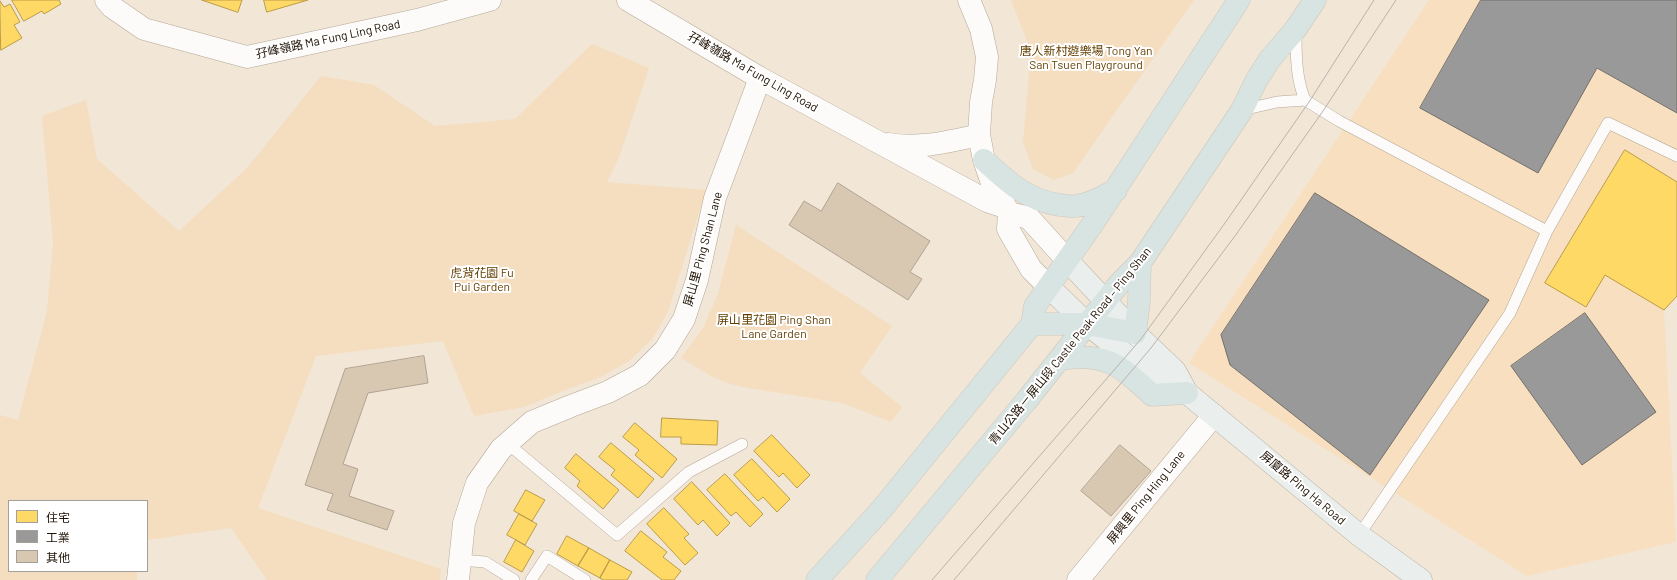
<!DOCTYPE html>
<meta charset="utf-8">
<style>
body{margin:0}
#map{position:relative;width:1677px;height:580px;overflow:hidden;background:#f2e6d6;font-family:Barlow,"Noto Sans TC",sans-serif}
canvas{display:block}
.legend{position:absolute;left:8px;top:500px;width:140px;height:72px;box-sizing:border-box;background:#fff;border:1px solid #a59f99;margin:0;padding:5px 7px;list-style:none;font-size:12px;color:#1d0f00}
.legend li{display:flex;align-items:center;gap:8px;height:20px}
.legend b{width:20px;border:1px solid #a59f99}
</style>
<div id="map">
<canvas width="1677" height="580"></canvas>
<ul class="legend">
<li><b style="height:11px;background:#ffd966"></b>住宅</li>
<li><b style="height:11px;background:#999"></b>工業</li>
<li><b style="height:11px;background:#d8c8b2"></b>其他</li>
</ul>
</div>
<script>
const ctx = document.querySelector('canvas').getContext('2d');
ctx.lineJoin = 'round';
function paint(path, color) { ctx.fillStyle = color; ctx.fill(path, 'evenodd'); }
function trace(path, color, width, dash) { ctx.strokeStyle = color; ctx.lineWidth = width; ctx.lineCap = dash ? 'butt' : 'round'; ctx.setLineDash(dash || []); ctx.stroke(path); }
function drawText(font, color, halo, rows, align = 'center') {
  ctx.font = font + ' Barlow,"Noto Sans TC",sans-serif'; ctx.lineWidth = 4; ctx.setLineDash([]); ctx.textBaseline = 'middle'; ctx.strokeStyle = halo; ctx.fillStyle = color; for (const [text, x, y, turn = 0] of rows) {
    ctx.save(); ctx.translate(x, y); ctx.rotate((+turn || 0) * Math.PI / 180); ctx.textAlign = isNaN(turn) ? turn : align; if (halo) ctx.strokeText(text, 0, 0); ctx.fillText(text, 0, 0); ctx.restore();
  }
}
paint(new Path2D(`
 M 1429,0 L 1677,0 L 1677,296 L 1664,310 L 1676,542 L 1527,576 L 1189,363 Z`), '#f8dfbf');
paint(new Path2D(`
 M 1011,0 L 1194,0 L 1073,173 L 1054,180 L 1033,169 L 1023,142 L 1031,51 Z
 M 592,44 L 649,68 L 619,157 L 607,182 L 706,190 L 668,312 L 652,339 L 629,361 L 601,377 L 565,390 L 524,407 L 474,416 L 443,341 L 316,356 L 258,508 L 441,569 L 440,580 L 267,580 L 231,528 L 147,540 L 147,501 L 9,501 L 9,571 L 137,571 L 137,580 L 0,580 L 0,415 L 18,420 L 47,311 L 53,243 L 42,116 L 86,100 L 97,159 L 179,231 L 247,168 L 321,76 L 374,85 L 435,126 L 515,119 Z
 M 736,225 L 892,326 L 860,373 L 902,407 L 891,422 L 842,403 L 743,387 L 727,383 L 711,376 L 681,358 L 703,328 L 718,294 Z`), '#f5ddbf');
const homes = new Path2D(`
 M 12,0 L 59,0 L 61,4 L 44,14 L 42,11 L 24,21 Z
 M 202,0 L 242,0 L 238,12 Z
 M 264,0 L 308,0 L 267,12 Z
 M 0,1 L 4,7 L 10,4 L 20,22 L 14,25 L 22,38 L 1,50 Z
 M 1625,150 L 1677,182 L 1677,296 L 1664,310 L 1605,275 L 1586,307 L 1545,283 Z
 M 662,418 L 718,421 L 717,445 L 681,444 L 681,437 L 661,437 Z
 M 635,423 L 677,459 L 662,478 L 635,455 L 639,450 L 623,437 Z
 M 772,435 L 810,475 L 797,488 L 783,473 L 779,477 L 754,451 Z
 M 611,443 L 654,479 L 638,498 L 611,475 L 615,470 L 599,457 Z
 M 576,454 L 619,490 L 603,509 L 577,486 L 580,481 L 565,468 Z
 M 752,459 L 790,499 L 777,512 L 763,497 L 758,501 L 734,475 Z
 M 725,474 L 763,514 L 750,527 L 736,512 L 731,516 L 707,490 Z
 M 692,482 L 730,523 L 717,536 L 703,520 L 698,525 L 674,499 Z
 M 526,490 L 545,500 L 532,521 L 514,511 Z
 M 664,508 L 689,534 L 684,538 L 698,553 L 685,565 L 647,524 Z
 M 519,514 L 537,524 L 525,545 L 507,535 Z
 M 641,531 L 667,552 L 663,557 L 681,571 L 674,580 L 662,580 L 625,551 Z
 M 567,536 L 589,548 L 578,566 L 557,554 Z
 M 516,540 L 534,551 L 522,572 L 504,562 Z
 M 589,548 L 610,560 L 600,578 L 578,566 Z
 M 610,560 L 632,572 L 627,580 L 603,580 L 600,578 Z`);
paint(homes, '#ffd966');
trace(homes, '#bb9c47', 1);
const industry = new Path2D(`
 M 1481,0 L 1677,0 L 1677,113 L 1597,68 L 1538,173 L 1420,108 Z
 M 1315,193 L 1489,300 L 1370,475 L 1230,365 L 1221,335 Z
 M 1585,313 L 1656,412 L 1582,465 L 1511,366 Z`);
paint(industry, '#999');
trace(industry, '#74706b', 1);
const building = new Path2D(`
 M 838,183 L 930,241 L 910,272 L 922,279 L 908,300 L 789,225 L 804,201 L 821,211 Z
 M 424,356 L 428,383 L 368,393 L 343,464 L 358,469 L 349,496 L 394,511 L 387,530 L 327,510 L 333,494 L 305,485 L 345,369 Z
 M 1120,445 L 1151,471 L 1111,516 L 1081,491 Z`);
paint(building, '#d8c8b2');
trace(building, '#b0a393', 1);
const lane = new Path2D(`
 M 1296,32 C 1296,54 1296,79 1305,100
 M 1242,110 L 1277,102 L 1305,100 L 1339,121 L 1547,231
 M 507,443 L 617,535 L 689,472 L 742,444
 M 1359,535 L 1510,313 L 1547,231 L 1608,123 L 1677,156
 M 460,560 L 485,562 L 514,580
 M 531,580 L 547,556 L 585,580`);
const street = new Path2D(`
 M 106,0 L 112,7 L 144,29 L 247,57 L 417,20 L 490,0
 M 628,0 L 760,78 L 987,201 L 1005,207
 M 969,0 L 981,29 L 987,57 L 985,80 L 981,102 L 979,135 L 984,160 L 992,183 L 1009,213 L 1008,229 L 1031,269 L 1049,287
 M 888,144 C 921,149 947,142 979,135
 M 1009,213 L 1029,218 L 1068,261
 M 458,580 L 464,523 L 477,483 L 501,449 L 532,422 L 571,406 L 608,392 L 640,375 L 665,350 L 684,319 L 697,280 L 715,198 L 760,78
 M 1078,580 L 1214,415`);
const secondary = new Path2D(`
 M 1068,261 L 1135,333 L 1175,371 L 1187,393
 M 1049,287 L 1087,324 L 1164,385 L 1187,393 L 1359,535 L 1421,580`);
const primary = new Path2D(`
 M 984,160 C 1008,182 1026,200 1060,205 C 1065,205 1071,207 1076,206 C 1090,205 1104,196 1116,190
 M 1032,324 L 1087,324 L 1135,333 L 1139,301 L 1140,263
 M 1060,359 C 1105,352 1120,365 1152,395 L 1187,393
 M 817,580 L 881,510 L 1032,324 L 1035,306 L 1094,222 L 1239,0
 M 877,580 L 1026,401 L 1119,284 L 1140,263 L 1242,110 L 1256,81 L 1270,59 L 1295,30 L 1315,0`);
trace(lane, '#b3a797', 12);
trace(street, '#b3a797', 23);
trace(secondary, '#b3a797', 23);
trace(primary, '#cdc6be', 23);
trace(lane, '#fdfbf9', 11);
trace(street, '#fdfbf9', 22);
trace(secondary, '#eaefed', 22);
trace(primary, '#d8e4e1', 22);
trace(new Path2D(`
 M 932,580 L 1141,339 L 1225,223 L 1309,102 L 1374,0
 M 954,580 L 1151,348 L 1235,236 L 1323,111 L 1396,0`), '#b6b3ae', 1);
drawText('12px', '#1d0f00', '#fff', [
 ["孖峰嶺路 Ma Fung Ling Road",328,39,-12],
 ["孖峰嶺路 Ma Fung Ling Road",753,72,30],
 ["屏山里 Ping Shan Lane",703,249,-75],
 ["青山公路－屏山段 Castle Peak Road – Ping Shan",1070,346,-51],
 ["屏廈路 Ping Ha Road",1303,488,40],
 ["屏興里 Ping Hing Lane",1146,497,-51]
]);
drawText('12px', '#623e00', '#fff', [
 ["唐人新村遊樂場 Tong Yan",1086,51],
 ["San Tsuen Playground",1086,65],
 ["虎背花園 Fu",482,273],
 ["Pui Garden",482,287],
 ["屏山里花園 Ping Shan",774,320],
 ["Lane Garden",774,334]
]);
</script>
